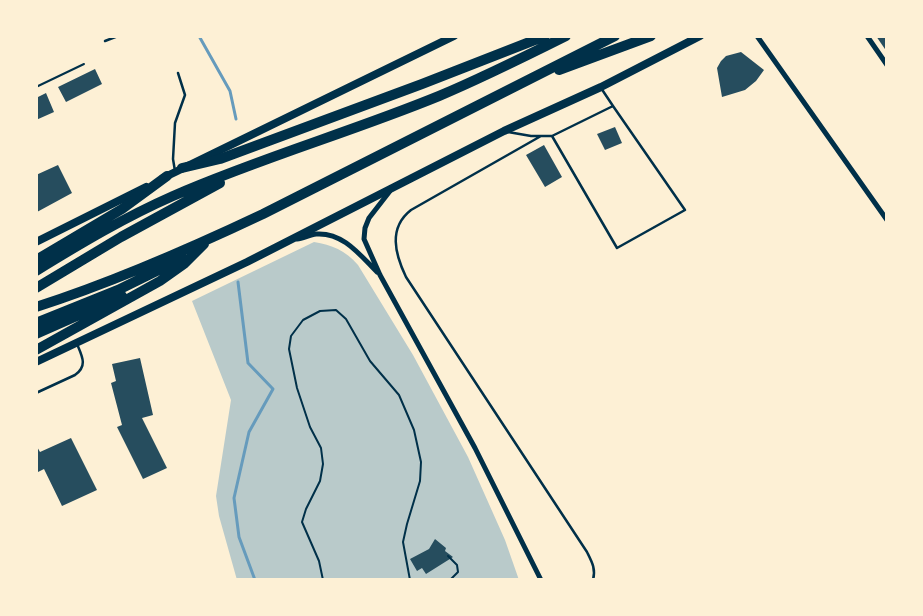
<!DOCTYPE html>
<style>
body{margin:0}
#map{position:relative;width:923px;height:616px;overflow:hidden;background:#fdf0d5;font-family:"Roboto Condensed",sans-serif}
canvas{display:block}
.frame{position:absolute;inset:0;border:38px solid #fdf0d5;pointer-events:none}
</style>
<div id="map">
<canvas width="923" height="616"></canvas>
<div class="frame"></div>
</div>
<script>
const ctx = document.querySelector('canvas').getContext('2d');
ctx.lineJoin = 'round';
function paint(path, color) { ctx.fillStyle = color; ctx.fill(path, 'evenodd'); }
function trace(path, color, width, dash) { ctx.strokeStyle = color; ctx.lineWidth = width; ctx.lineCap = dash ? 'butt' : 'round'; ctx.setLineDash(dash || []); ctx.stroke(path); }
paint(new Path2D(`
 M 314,242 C 332,245 345,250 358,265 L 413,355 L 468,457 L 505,540 L 519,580 L 237,580 L 219,516 L 216,496 L 231,400 L 192,301 Z`), '#b9caca');
trace(new Path2D(`
 M 199,36 L 230,91 L 236,119
 M 238,282 L 248,363 L 273,389 L 249,432 L 234,498 L 239,537 L 255,580`), '#669bbc', 3);
paint(new Path2D(`
 M 876,36 L 887,36 L 887,52 Z
 M 741,52 L 764,70 L 756,81 L 745,90 L 722,97 L 717,68 L 721,61 L 726,56 Z
 M 95,69 L 102,84 L 66,102 L 58,87 Z
 M 46,93 L 54,112 L 36,120 L 36,98 Z
 M 615,127 L 622,143 L 605,150 L 597,134 Z
 M 544,145 L 562,177 L 545,187 L 526,155 Z
 M 58,165 L 72,193 L 37,212 L 36,175 Z
 M 140,358 L 153,415 L 142,418 L 167,468 L 143,479 L 117,427 L 122,425 L 111,383 L 116,381 L 112,364 Z
 M 71,438 L 97,490 L 62,506 L 44,469 L 36,473 L 36,445 L 40,452 Z
 M 435,539 L 446,548 L 445,551 L 453,557 L 426,574 L 422,568 L 417,571 L 410,559 L 429,549 Z`), '#264d5e');
trace(new Path2D(`
 M 36,87 L 84,64
 M 448,556 L 457,565 L 458,572 L 450,580
 M 323,580 L 319,561 L 302,522 L 306,509 L 320,481 L 323,464 L 321,448 L 310,427 L 297,388 L 289,349 L 291,336 L 303,320 L 320,311 L 336,310 L 346,319 L 370,361 L 399,395 L 414,430 L 421,462 L 420,481 L 407,524 L 403,542 L 410,580`), '#003049', 2);
trace(new Path2D(`
 M 105,41 L 118,36
 M 508,132 L 531,136 L 552,136 L 613,106 L 601,88
 M 541,136 L 411,210 C 388,228 395,254 406,277 L 587,552 C 592,562 596,569 593,580
 M 552,136 L 617,248 L 685,210 L 613,106
 M 175,171 L 173,159 L 175,123 L 185,95 L 178,73
 M 36,393 L 75,375 C 88,366 82,356 77,344`), '#003049', 2.5);
trace(new Path2D(`
 M 757,36 L 887,220
 M 867,36 L 887,65
 M 390,191 L 369,218 L 365,228 L 364,239 L 380,275 L 475,448 L 541,580
 M 297,239 C 303,238 310,235 316,234 C 343,232 360,255 377,272`), '#003049', 5);
trace(new Path2D(`
 M 163,178 L 454,36
 M 36,242 L 146,187
 M 36,362 L 247,262 L 504,131 L 601,87 L 700,36`), '#003049', 8);
trace(new Path2D(`
 M 559,70 L 651,36
 M 182,168 L 220,159 L 422,84 L 545,36
 M 36,260 L 122,209 L 167,176
 M 36,271 C 80,244 125,217 173,196 C 260,158 351,132 439,96 C 482,78 524,57 566,36
 M 36,288 L 121,237 L 220,183
 M 36,307 C 114,282 189,249 263,214 L 615,36
 M 36,323 L 118,290 L 183,258
 M 36,334 L 122,296
 M 36,350 L 160,281 L 184,264 L 204,244`), '#003049', 10);
</script>
